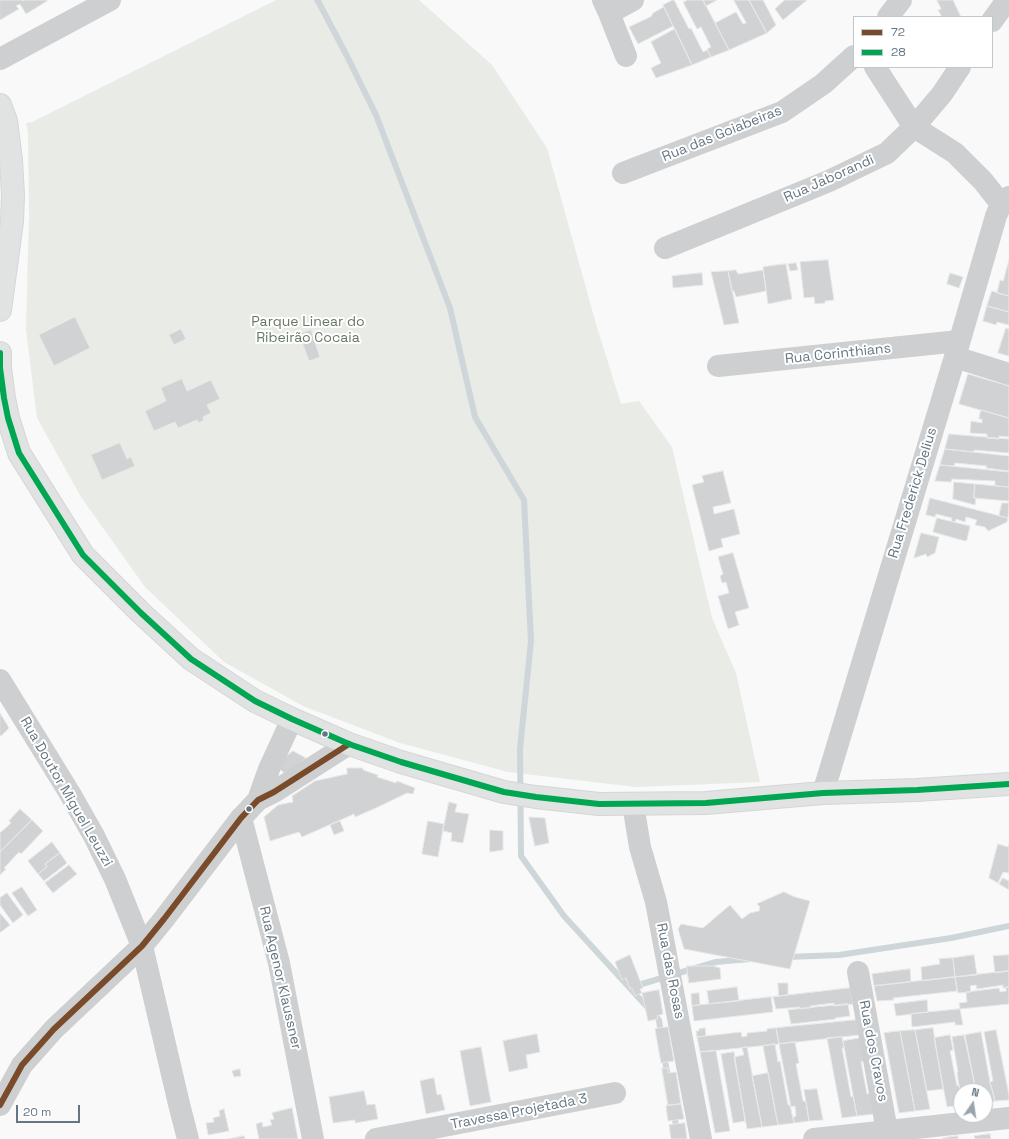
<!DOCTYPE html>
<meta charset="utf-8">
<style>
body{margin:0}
#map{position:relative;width:1009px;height:1139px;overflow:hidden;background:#f9f9f9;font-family:"Space Grotesk",sans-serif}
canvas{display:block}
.legend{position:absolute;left:853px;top:16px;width:140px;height:52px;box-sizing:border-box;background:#fff;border:1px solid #c1c8cd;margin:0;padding:5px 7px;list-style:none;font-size:12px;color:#657683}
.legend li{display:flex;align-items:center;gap:8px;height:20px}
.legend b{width:20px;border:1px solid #c1c8cd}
.north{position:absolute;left:953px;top:1083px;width:40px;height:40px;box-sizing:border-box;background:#fff;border:1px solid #c1c8cd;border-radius:50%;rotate:13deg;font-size:11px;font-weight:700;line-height:16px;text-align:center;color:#657683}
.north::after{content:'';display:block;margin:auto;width:14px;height:18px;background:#99a4ac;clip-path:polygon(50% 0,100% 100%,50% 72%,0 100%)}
.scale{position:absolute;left:16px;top:1105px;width:64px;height:18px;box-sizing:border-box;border:2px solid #657683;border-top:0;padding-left:5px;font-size:12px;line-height:14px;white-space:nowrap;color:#657683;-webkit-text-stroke:3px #fff;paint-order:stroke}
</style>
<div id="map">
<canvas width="1009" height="1139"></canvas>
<ul class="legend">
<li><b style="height:5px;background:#7a4b2a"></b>72</li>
<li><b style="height:5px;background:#00a651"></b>28</li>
</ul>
<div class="north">N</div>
<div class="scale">20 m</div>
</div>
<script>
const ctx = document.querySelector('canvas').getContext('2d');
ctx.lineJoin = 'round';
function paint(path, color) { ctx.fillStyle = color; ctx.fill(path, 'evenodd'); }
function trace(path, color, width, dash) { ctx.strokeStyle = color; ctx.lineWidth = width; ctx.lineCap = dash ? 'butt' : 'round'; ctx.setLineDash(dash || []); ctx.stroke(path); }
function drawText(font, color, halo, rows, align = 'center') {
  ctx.font = font + ' "Space Grotesk",sans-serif'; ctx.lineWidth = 4; ctx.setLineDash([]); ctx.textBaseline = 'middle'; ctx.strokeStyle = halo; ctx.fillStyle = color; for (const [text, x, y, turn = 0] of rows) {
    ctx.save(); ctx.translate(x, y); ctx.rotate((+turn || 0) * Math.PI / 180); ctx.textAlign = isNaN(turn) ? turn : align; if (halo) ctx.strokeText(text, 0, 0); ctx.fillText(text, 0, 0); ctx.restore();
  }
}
paint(new Path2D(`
 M 276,0 L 419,0 L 492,65 L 547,148 L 596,324 L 621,404 L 639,401 L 672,447 L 712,618 L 736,673 L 760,782 L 636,787 L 508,772 L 400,743 L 303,706 L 224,662 L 145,587 L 81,497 L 37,418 L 26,329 L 29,216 L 28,133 L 26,123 L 32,122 Z`), '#e8ebe6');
trace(new Path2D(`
 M 317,0 L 318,1 L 347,56 L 376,115 L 450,308 L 475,417 L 524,500 L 531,641 L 520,749 L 521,856 L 564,916 L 659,1020 L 661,1035
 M 787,957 L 839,955 L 951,938 L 1009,926
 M 635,986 L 716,962 L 750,959
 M 664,1056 L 668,1076
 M 674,1113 L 678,1139`), '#ced6d9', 6);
const building = new Path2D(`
 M 0,0 L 22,0 L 23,1 L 24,0 L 47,0 L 47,1 L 26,14 L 20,4 L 16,6 L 19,9 L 0,20 Z
 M 673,0 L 674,0 L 689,29 L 691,28 L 703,52 L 707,50 L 711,57 L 692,65 L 663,5 Z
 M 686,0 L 703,0 L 729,50 L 711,57 L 707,49 L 711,47 L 701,27 L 697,29 L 683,2 L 686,1 Z
 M 703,0 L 717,0 L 706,6 Z
 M 734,0 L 749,0 L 767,33 L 729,50 L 715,23 L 736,12 L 743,24 L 746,23 Z
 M 749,0 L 763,0 L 776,25 L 767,33 Z
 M 785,0 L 807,0 L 783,20 L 775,9 Z
 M 937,0 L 953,0 L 961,17 L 942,17 L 938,10 L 941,9 Z
 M 664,7 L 673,26 L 638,44 L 629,27 L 652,16 L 652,14 Z
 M 675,29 L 692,65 L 656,78 L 651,68 L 661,63 L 651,42 Z
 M 828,260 L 834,300 L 825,301 L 825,303 L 815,304 L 814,297 L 804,298 L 800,262 Z
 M 1009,260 L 1009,296 L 997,293 L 1000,280 L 1003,281 Z
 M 796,263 L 798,270 L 790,271 L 788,264 Z
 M 786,264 L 792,299 L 768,304 L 763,267 Z
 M 736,270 L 738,274 L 763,270 L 766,291 L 736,297 L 734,291 L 732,292 L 728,271 Z
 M 728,271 L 739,323 L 724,325 L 711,272 Z
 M 702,273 L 703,285 L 673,288 L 672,276 Z
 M 950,273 L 963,277 L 959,288 L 947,284 Z
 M 992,291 L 1009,296 L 1009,312 L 987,306 Z
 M 987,306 L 1009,312 L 1009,325 L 997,322 L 996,325 L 983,321 Z
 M 75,317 L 90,348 L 54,366 L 39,335 Z
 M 1006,328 L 1009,329 L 1009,356 L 998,353 Z
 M 181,329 L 186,339 L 174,345 L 169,335 Z
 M 311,330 L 320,357 L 309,361 L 299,334 Z
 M 968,374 L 1009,386 L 1009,418 L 959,404 Z
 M 182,379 L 187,391 L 211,380 L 220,399 L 207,405 L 211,413 L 203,417 L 204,420 L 199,423 L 197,420 L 178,428 L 175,422 L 154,431 L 145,411 L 166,401 L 161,388 Z
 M 981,410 L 1009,418 L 1009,437 L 999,436 L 999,439 L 987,438 L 987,434 L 970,433 L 971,421 L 982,423 L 982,419 L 979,419 Z
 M 949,434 L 1009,439 L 1009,453 L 974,450 L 974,452 L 945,449 Z
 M 120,443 L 127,459 L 131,457 L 135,466 L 102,480 L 91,455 Z
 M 945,449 L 1009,456 L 1009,471 L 986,468 L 987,466 L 955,463 L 954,466 L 940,465 Z
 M 940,465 L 1009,472 L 1009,487 L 995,486 L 995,481 L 952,479 L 951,482 L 935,481 Z
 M 723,471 L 731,503 L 713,507 L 714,514 L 734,509 L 740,534 L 721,539 L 723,547 L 709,551 L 692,485 L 704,482 L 702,476 Z
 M 954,482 L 975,484 L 974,498 L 976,498 L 975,505 L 953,499 Z
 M 975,484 L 1009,487 L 1009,501 L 974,498 Z
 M 930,498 L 1008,518 L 1007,522 L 988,531 L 985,527 L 975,525 L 977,520 L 966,517 L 965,522 L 956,519 L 955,522 L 951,521 L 952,518 L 936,514 L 935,517 L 926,515 Z
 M 1002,503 L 1009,503 L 1008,518 L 999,516 Z
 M 937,518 L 970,526 L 967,540 L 965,541 L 933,532 Z
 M 921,533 L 939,537 L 935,553 L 927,557 L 926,554 L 914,558 Z
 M 733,553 L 749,608 L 735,612 L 739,625 L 728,629 L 718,596 L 729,593 L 726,582 L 722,583 L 720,576 L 723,574 L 718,557 Z
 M 0,713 L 9,728 L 1,736 L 0,735 Z
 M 293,751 L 306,758 L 286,775 L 276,765 Z
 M 347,768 L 363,768 L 363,770 L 378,775 L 377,777 L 396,783 L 397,781 L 415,788 L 413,794 L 407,793 L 376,808 L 355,817 L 354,814 L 302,837 L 299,832 L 270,841 L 264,817 L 278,805 L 293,802 L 292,796 L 315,781 L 347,774 Z
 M 449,802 L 457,804 L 455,812 L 469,814 L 463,843 L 451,841 L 452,833 L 443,831 Z
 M 20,809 L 32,820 L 0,852 L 0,832 L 1,832 L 11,823 L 9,821 Z
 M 529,817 L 545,818 L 549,843 L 535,846 Z
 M 32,820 L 43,831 L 21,854 L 19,852 L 4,868 L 6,869 L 0,875 L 0,852 Z
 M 340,821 L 344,831 L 334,835 L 330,825 Z
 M 428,821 L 444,824 L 438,857 L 422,854 Z
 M 490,830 L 503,831 L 503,850 L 490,852 Z
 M 52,842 L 60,853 L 45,864 L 47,867 L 38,874 L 28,861 Z
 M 998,844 L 1008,847 L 1009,844 L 1009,873 L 1003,872 L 998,883 L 989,878 Z
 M 60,853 L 67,863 L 44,881 L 38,874 L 47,867 L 45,864 Z
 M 69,865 L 77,874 L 53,893 L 45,883 Z
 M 1003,878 L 1009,881 L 1009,890 L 999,884 Z
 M 22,887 L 37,910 L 28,916 L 12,893 Z
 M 784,892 L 795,897 L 810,901 L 790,969 L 684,949 L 678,929 L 681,924 L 703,928 L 730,905 L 742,919 L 750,913 L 759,911 L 760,907 L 757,904 Z
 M 7,893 L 23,915 L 13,923 L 0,905 L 0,898 Z
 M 0,913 L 10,925 L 1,932 L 0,932 Z
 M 630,955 L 643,988 L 640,989 L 642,993 L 635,996 L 632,988 L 630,989 L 626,978 L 622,980 L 615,962 Z
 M 974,955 L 977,975 L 955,977 L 953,958 Z
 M 1009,955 L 1009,971 L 995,973 L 993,956 Z
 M 953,958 L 955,977 L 922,981 L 921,967 L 940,964 L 939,959 Z
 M 687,966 L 713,966 L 720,968 L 721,979 L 689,983 Z
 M 910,969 L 911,982 L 874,986 L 872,974 Z
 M 1009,971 L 1009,987 L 1003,988 L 1003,985 L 977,989 L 976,985 L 970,986 L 971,992 L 958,993 L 955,977 Z
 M 955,977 L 957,991 L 893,998 L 894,1000 L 877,1001 L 874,986 Z
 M 778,983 L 788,983 L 788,995 L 779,996 Z
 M 737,987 L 739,1001 L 709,1004 L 707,991 Z
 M 1006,987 L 1009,987 L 1009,1004 L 960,1009 L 959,1003 L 967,1002 L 966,992 L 999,988 L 1000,992 L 1006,991 Z
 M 850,988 L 853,1004 L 834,1006 L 834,1003 L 810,1006 L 810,1008 L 806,1008 L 800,1009 L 800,1007 L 776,1009 L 773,997 Z
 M 659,990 L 663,1014 L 657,1016 L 658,1019 L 648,1021 L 642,993 Z
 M 699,993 L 700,1005 L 692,1006 L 691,994 Z
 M 771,997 L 773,1012 L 694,1021 L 692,1006 Z
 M 927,1000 L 928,1012 L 896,1016 L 894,1004 Z
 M 848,1004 L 850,1016 L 835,1018 L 836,1019 L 791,1024 L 788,1010 Z
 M 960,1009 L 963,1025 L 955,1025 L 955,1022 L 912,1027 L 911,1014 Z
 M 856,1020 L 859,1035 L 779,1044 L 776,1028 Z
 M 668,1027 L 674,1061 L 661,1063 L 655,1029 Z
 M 705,1028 L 706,1036 L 697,1037 L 696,1031 L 699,1031 L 699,1029 Z
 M 776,1028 L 779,1044 L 700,1052 L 697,1037 L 741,1032 L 742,1037 L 747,1036 L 747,1033 L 767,1031 L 767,1029 Z
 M 933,1028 L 943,1089 L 927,1091 L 915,1030 Z
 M 915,1030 L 930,1109 L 915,1111 L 900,1031 Z
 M 996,1030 L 1009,1095 L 1009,1100 L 995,1101 L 990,1082 L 993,1081 L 984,1032 Z
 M 900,1031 L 915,1111 L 899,1113 L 884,1033 Z
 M 981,1032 L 990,1082 L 995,1101 L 985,1103 L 985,1091 L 976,1091 L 965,1035 Z
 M 537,1034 L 540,1052 L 526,1055 L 528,1068 L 509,1072 L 503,1041 Z
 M 950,1035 L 953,1050 L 950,1051 L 957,1086 L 959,1085 L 961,1098 L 961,1105 L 947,1107 L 934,1038 Z
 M 964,1035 L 976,1091 L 961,1091 L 961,1098 L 957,1072 L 958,1072 L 952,1037 Z
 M 842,1037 L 844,1048 L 842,1048 L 851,1097 L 853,1096 L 857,1116 L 842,1118 L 827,1038 Z
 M 860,1038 L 864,1061 L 861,1062 L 867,1094 L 870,1093 L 874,1114 L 857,1116 L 843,1041 Z
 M 795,1042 L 799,1063 L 796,1064 L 803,1101 L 806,1101 L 809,1121 L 794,1123 L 793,1117 L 796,1116 L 795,1106 L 791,1107 L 779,1044 Z
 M 775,1044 L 778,1062 L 780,1061 L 788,1105 L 790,1105 L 794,1123 L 778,1125 L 763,1046 Z
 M 481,1047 L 491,1102 L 470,1106 L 460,1051 Z
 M 747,1047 L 762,1127 L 747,1129 L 734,1057 L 744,1055 L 742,1048 Z
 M 716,1051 L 730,1131 L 715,1133 L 700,1052 Z
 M 734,1052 L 745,1121 L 733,1123 L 721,1054 Z
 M 662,1068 L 668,1068 L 668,1073 L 676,1072 L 681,1104 L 668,1105 Z
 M 240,1069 L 241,1076 L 234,1077 L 232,1071 Z
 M 768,1073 L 778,1125 L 762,1127 L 752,1076 Z
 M 434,1078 L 437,1095 L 441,1094 L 445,1110 L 426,1114 L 420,1081 Z
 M 817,1089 L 823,1120 L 809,1121 L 804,1090 Z
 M 364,1091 L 367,1105 L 375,1104 L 378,1119 L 355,1123 L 355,1120 L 333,1123 L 329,1097 Z
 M 681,1104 L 684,1119 L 668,1121 L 666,1106 Z
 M 292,1108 L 298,1139 L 259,1139 L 256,1124 L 262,1122 L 263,1127 L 272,1125 L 270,1120 L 274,1119 L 272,1113 Z
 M 224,1109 L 229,1131 L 208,1135 L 206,1123 L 214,1122 L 213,1118 L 220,1116 L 219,1111 Z
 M 685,1123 L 687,1139 L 671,1139 L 669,1125 Z
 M 990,1134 L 991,1139 L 975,1139 L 974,1136 Z
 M 244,1136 L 245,1139 L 228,1139 Z
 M 958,1136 L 958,1139 L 943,1139 L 943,1138 Z`);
paint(building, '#d0d2d3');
trace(building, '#e8e8e8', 1);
const major = new Path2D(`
 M 0,105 L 6,121 L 11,160 L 13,195 L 12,222 L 0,310
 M 0,353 L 0,368 L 4,398 L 8,418 L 19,453 L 83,555 L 141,613 L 191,659 L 255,701 L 292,719 L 349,744 L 401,762 L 504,792 L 536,797 L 599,804 L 706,803 L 823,793 L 917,790 L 1009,784`);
trace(major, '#d5d6d7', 24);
trace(new Path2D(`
 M 603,0 L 609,13 L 626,56
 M 609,13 L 633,0
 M 888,17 L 901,0
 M 992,21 L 1007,0
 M 0,59 L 110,0
 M 875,67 L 914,127 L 955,153 L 983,181 L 1001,204
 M 623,173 L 782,112 L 823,84 L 854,56
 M 665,248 L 829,181 L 887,153 L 914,127 L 942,94 L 960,67
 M 955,357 L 1009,374
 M 718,366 L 959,341
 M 0,680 L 69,792 L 94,836 L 115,879 L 142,946 L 179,1104 L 188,1139
 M 823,793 L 955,357 L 996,216 C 999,209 1002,201 1009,197
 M 258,800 L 269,769 L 292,719
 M 633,804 L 640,847 L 656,902 L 701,1139
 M 241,818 L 279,963 L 313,1139
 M 858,972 L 887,1131
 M 0,1105 L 22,1065 L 54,1029 L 142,946 L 164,919 L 241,818 L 258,800 L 274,792 L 349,744
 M 376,1139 L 615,1093
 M 814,1139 L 1009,1118`), '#cecfd0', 22);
trace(major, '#e1e2e2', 22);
trace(new Path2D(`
 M 0,1105 L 22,1065 L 54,1029 L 142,946 L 164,919 L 241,818 L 258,800 L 274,792 L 349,744`), '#7a4b2a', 6);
trace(new Path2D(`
 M 0,353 L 0,368 L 4,398 L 8,418 L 19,453 L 83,555 L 141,613 L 191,659 L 255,701 L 292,719 L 349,744 L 401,762 L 504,792 L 536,797 L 599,804 L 706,803 L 823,793 L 917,790 L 1009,784`), '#00a651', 6);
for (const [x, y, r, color] of [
 [325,734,3.5,"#657683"],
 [249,809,3.5,"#657683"]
]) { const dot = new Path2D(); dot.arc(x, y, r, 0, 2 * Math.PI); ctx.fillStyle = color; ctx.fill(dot); trace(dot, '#fff', 1.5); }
drawText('14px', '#657683', '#fff', [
 ["Rua das Goiabeiras",722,134,-22],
 ["Rua Jaborandi",829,179,-24],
 ["Rua Corinthians",838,354,-6],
 ["Rua Frederick Delius",913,493,-73],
 ["Rua Doutor Miguel Leuzzi",66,792,60],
 ["Rua das Rosas",670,971,79],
 ["Rua Agenor Klaussner",280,978,77],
 ["Rua dos Cravos",873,1051,79],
 ["Travessa Projetada 3",519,1112,-11]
]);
drawText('14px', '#687a64', '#fff', [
 ["Parque Linear do",308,322],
 ["Ribeirão Cocaia",308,338]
]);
</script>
